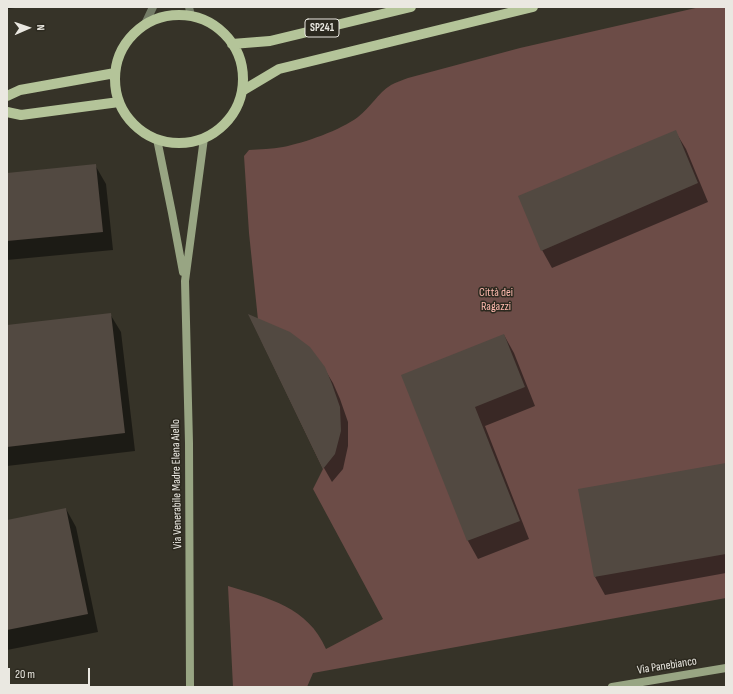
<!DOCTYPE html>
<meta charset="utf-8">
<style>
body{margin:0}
#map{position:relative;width:733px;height:694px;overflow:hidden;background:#363328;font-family:"Sofia Sans Condensed",sans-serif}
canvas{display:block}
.frame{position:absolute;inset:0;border:8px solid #eae8e1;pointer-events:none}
.north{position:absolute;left:8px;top:8px;width:40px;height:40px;-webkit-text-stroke:3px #2c291f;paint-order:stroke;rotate:88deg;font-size:11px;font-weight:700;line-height:16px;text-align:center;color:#eae8e1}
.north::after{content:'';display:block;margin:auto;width:14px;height:18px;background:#eae8e1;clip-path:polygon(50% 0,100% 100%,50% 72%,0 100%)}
.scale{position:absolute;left:8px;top:668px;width:82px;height:18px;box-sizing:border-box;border:2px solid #eae8e1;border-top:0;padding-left:5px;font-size:12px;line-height:14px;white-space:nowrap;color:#eae8e1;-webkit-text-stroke:3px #2c291f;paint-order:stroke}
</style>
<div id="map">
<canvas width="733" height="694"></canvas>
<div class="frame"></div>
<div class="north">N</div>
<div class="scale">20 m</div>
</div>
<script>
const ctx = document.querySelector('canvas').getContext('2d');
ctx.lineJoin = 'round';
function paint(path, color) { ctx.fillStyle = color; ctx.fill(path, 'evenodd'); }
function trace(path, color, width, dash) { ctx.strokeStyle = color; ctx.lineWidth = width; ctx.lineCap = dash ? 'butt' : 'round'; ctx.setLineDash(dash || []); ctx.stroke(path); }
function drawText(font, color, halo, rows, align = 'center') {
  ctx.font = font + ' "Sofia Sans Condensed",sans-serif'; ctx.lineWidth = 3; ctx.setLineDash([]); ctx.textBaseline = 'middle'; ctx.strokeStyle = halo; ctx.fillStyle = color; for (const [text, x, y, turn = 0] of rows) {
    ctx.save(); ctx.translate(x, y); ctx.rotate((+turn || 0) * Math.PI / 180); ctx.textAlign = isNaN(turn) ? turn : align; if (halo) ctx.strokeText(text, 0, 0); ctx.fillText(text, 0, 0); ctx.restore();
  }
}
paint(new Path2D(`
 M 700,7 L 726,7 L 726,598 L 313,673 L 307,687 L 233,687 L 228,586 C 268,598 308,607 326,649 L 383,619 L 313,489 L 323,469 L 251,319 L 258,320 L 249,233 L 244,156 L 249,150 C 260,149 272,149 283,147 C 304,143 341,130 358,117 C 370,108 378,93 391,85 C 396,82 403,80 408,78 L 520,48 Z`), '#6c4c47');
paint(new Path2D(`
 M 7,7 L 15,7 L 15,8 L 7,9 Z
 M 675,131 L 686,149 L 708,202 L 552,268 L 542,250 Z
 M 95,165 L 106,184 L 113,250 L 7,260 L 7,174 Z
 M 110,314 L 121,332 L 135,451 L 7,466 L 7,326 Z
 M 251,316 L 324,368 L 333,383 L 340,399 L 348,422 L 348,446 L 343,469 L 332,482 L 324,468 Z
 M 504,335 L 514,353 L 535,406 L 485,426 L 529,539 L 478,559 L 468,541 L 403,376 Z
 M 726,464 L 726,573 L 605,595 L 595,577 Z
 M 66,509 L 76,527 L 98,632 L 7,650 L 7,521 Z`), '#0007');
paint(new Path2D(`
 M 676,130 L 698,183 L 541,251 L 518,196 Z
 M 96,164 L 103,232 L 7,241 L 7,173 Z
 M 111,313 L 125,433 L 7,447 L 7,325 Z
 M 248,314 L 290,332 L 310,347 L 325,367 L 332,384 L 340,407 L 341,431 L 335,454 L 323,469 Z
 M 504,334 L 525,387 L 475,407 L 520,521 L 467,541 L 401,375 Z
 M 726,463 L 726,554 L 594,577 L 578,489 Z
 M 66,508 L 88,614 L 7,630 L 7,520 Z`), '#524941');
trace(new Path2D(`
 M 189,7 L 191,16
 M 145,24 L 153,7`), '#747c67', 8);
trace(new Path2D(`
 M 157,139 L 172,213 L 183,272
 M 190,687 L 189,443 L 185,281 L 204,138
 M 612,687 L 726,668`), '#98a583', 8);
trace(new Path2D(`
 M115 79a64 64 0 1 1 128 0a64 64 0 1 1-128 0Z
 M 232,44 L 270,41 L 411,7
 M 242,91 L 279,69 L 533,7
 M 7,96 L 20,90 L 115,73
 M 7,112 L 21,115 L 119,102`), '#b4c499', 10);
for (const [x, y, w] of [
 [322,28,34]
]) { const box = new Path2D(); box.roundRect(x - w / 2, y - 9, w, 18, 3); ctx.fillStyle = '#2c291f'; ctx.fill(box); trace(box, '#eae8e1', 1); }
drawText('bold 11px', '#eae8e1', null, [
 ["SP241",322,28]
]);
drawText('12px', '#feb9ae', '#2c291f', [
 ["Città dei",496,293],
 ["Ragazzi",496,307]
]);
drawText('12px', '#eae8e1', '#2c291f', [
 ["Via Venerabile Madre Elena Aiello",177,484,-91],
 ["Via Panebianco",667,666,-9]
]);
</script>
